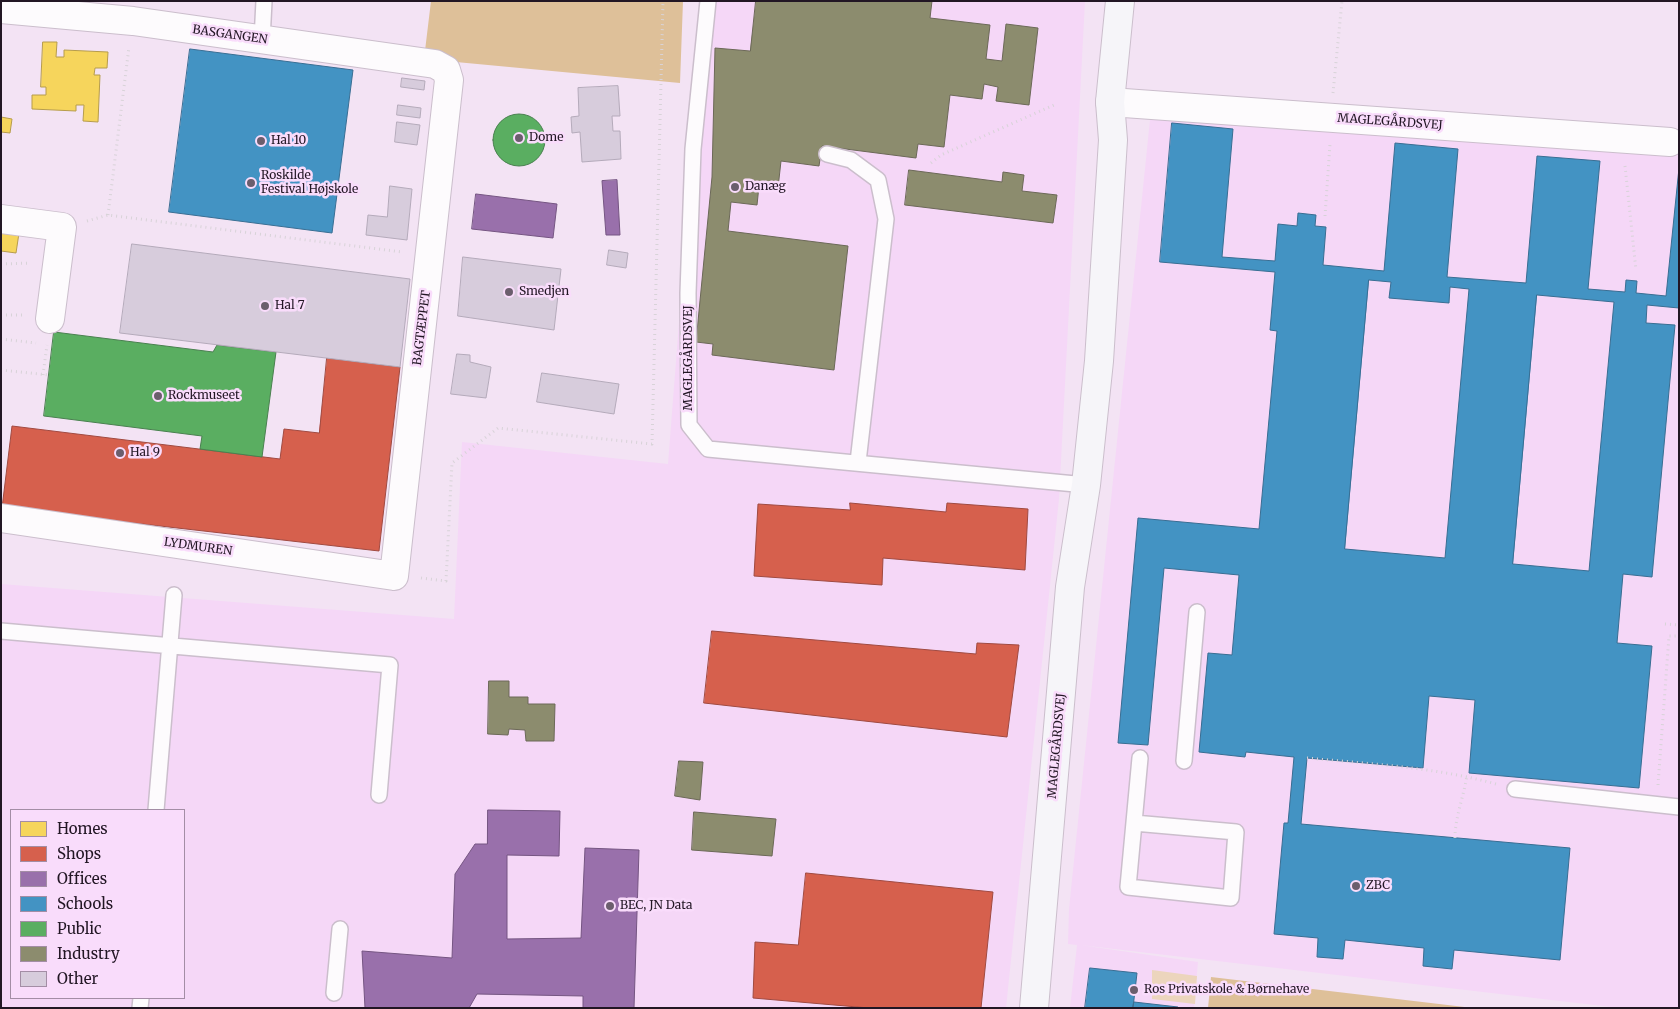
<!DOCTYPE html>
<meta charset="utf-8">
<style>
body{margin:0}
#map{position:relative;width:1680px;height:1009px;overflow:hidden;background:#f3e3f4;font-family:Merriweather,serif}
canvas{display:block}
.frame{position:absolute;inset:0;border:2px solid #221624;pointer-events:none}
.legend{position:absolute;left:10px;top:809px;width:175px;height:190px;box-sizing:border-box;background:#f9dcfb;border:1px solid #a38da5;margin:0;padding:6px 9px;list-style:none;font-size:15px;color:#221624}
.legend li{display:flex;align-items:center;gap:10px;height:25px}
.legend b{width:25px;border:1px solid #a38da5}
</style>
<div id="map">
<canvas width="1680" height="1009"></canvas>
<div class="frame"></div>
<ul class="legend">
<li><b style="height:14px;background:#f6d55c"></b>Homes</li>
<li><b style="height:14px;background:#d6604d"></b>Shops</li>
<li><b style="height:14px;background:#9970ab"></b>Offices</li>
<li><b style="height:14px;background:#4393c3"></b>Schools</li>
<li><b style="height:14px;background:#5aae61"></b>Public</li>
<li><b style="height:14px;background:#8c8c6e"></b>Industry</li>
<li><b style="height:14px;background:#d7ccdc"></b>Other</li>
</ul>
</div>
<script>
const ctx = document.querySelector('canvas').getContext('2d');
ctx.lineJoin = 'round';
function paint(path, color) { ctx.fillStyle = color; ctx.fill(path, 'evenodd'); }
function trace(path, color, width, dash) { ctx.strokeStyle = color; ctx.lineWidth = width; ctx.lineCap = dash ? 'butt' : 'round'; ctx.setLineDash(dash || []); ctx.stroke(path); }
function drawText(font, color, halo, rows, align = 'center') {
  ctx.font = font + ' Merriweather,serif'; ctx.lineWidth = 5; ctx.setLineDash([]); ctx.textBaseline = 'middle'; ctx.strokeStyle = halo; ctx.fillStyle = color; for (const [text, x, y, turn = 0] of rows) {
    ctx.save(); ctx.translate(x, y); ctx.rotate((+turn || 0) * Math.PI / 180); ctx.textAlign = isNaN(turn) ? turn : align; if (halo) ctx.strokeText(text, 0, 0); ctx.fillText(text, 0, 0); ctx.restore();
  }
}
paint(new Path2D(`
 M 704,1 L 1085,1 L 1059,499 L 1006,1008 L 1,1008 L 1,584 L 454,619 L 462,442 L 668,464 ZM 11,810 L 184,810 L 184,998 L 11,998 Z
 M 1151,110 L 1679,148 L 1679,1008 L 1620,1008 L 1080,945 L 1198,962 L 1194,1008 L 1070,1008 L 1077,945 L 1068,944 L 1069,909 Z`), '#f5d7f7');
paint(new Path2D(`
 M 1152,970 L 1197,976 L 1195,1004 L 1152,999 Z`), '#ecd5bd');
paint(new Path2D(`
 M 431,1 L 683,1 L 680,83 L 424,59 Z
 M 1211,977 L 1473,1008 L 1208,1008 Z`), '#dec099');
const homes = new Path2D(`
 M 43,42 L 57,42 L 56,57 L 64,57 L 64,50 L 108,52 L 107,68 L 95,68 L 94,75 L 100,75 L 98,122 L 83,121 L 84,105 L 76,105 L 76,111 L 32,109 L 32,95 L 46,95 L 46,87 L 41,87 Z
 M 1,117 L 12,119 L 10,133 L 1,132 Z
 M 1,231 L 19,233 L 16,253 L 1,251 Z`);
paint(homes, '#f6d55c');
trace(homes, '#b69c4b', 1);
const shops = new Path2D(`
 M 327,358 L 400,367 L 379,551 L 2,508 L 12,426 L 280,459 L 284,429 L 319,433 Z
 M 850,503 L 946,512 L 947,503 L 1028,509 L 1025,570 L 883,558 L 882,585 L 754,576 L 758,504 L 850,510 Z
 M 712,631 L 976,654 L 977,643 L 1019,645 L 1007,737 L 704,703 Z
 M 806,873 L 993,892 L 981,1008 L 869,1008 L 753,998 L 755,942 L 798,945 Z`);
paint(shops, '#d6604d');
trace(shops, '#a04a41', 1);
const offices = new Path2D(`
 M 617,180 L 620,235 L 606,235 L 602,181 Z
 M 476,194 L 557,204 L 553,238 L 472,229 Z
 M 488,810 L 560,811 L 559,856 L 507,855 L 507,939 L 581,938 L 585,848 L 639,850 L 634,1008 L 583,1008 L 583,996 L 477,994 L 469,1008 L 365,1008 L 362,951 L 452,958 L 455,874 L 475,844 L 487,844 Z`);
paint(offices, '#9970ab');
trace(offices, '#755582', 1);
const schools = new Path2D(`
 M 190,49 L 353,70 L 332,233 L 169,212 Z
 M 1172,123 L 1233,129 L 1222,257 L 1275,261 L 1278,224 L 1297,226 L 1298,213 L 1316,215 L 1315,226 L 1326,227 L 1323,265 L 1384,271 L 1395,143 L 1458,149 L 1447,277 L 1526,283 L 1537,156 L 1600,161 L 1588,289 L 1625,292 L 1626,280 L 1637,281 L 1636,293 L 1666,296 L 1679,168 L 1679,308 L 1647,305 L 1646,323 L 1675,325 L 1652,577 L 1623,574 L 1617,643 L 1652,646 L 1639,788 L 1469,773 L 1475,700 L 1429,696 L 1423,768 L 1307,758 L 1301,824 L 1570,848 L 1560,960 L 1454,950 L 1452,969 L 1423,966 L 1424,948 L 1345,940 L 1343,959 L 1317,957 L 1318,938 L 1274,934 L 1284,823 L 1288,823 L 1294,757 L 1246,752 L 1245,757 L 1199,752 L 1208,653 L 1232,655 L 1239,575 L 1164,568 L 1148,745 L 1118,743 L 1138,518 L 1259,529 L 1277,331 L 1270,330 L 1275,272 L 1160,262 ZM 1369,280 L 1391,282 L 1389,298 L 1449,303 L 1450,287 L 1469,289 L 1445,558 L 1345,549 ZM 1537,295 L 1614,302 L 1589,571 L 1513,564 Z
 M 1090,968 L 1137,973 L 1133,1008 L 1085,1008 Z
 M 1134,1002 L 1178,1007 L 1178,1008 L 1133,1008 Z`);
paint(schools, '#4393c3');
trace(schools, '#396e93', 1);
const public = new Path2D(`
 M493 140a26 26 0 1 1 52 0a26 26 0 1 1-52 0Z
 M 54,332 L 213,352 L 217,345 L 276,352 L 262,457 L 200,449 L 202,436 L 44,416 Z`);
paint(public, '#5aae61');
trace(public, '#49804f', 1);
const industry = new Path2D(`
 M 756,1 L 932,1 L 930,18 L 990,25 L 986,59 L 1002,61 L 1006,24 L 1038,28 L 1029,105 L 996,101 L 998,87 L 984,84 L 982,99 L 950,95 L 944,147 L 918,144 L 916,158 L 822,146 L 819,166 L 781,161 L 778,188 L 759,186 L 757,205 L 731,202 L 728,231 L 848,246 L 834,370 L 712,355 L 713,344 L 696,342 L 712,177 L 715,48 L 750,51 Z
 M 909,170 L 1002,182 L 1003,172 L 1024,175 L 1022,191 L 1057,195 L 1053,223 L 905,205 Z
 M 489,681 L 509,681 L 509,697 L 528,697 L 528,704 L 555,704 L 554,741 L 526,741 L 525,730 L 509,729 L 508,735 L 488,734 Z
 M 679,761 L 703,762 L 700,800 L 675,796 Z
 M 694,812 L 776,819 L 772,856 L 692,850 Z`);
paint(industry, '#8c8c6e');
trace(industry, '#6c6958', 1);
const building = new Path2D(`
 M 402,78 L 425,81 L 424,90 L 401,87 Z
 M 618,86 L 620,116 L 612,116 L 613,131 L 620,131 L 621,159 L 582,162 L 580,132 L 572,133 L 571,117 L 579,116 L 578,88 Z
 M 398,105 L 421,108 L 420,118 L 397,115 Z
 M 397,122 L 420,125 L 417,145 L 395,142 Z
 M 390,186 L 412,189 L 407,240 L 366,235 L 368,215 L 387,217 Z
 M 132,244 L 410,279 L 400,367 L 120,333 Z
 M 609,250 L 628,253 L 626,268 L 607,265 Z
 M 463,257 L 561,269 L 554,330 L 458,316 Z
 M 457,354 L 470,355 L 470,362 L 491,367 L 486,398 L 451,394 Z
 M 542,373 L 619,384 L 614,414 L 537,402 Z`);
paint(building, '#d7ccdc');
trace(building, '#b4aaba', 1);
const lane = new Path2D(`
 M 708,1 L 693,149 L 688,293 L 689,425 L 708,449 L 1086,485
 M 262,40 L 264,1
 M 827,154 L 851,160 L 878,180 L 886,219 L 858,462
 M 1,631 L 390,665 L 379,795
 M 1184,761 L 1197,612
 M 1515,789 L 1679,807
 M 156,810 L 174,595
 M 1134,823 L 1236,832 L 1231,898 L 1128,887 L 1140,758
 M 334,993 L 340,929
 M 140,1008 L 141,998`);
const street = new Path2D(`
 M 1,9 L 133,21 L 435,64 L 446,70 L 449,80 L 394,576 L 1,518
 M 1110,102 L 1670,142
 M 1,219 L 62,227 L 50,319`);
const secondary = new Path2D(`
 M 1034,1008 L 1070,587 L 1086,485 L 1099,361 L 1113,140 L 1110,102 L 1120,1`);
trace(lane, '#cbbecc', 18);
trace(street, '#cbbecc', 30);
trace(secondary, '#cbbecc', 30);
trace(new Path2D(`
 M 1333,93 L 1342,1
 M 931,163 L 941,155 L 1054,105
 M 1625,166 L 1636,270
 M 108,215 L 129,47
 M 1325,216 L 1330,144
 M 87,221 L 108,215 L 402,252
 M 1,264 L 31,263
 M 1,315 L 23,315
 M 1,339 L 36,343
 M 1,370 L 49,375
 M 43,375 L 47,345
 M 421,578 L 446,581 L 452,463 L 498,428 L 652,444 L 663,1
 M 1665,624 L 1679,625
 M 1307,758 C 1370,764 1435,767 1496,784
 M 1658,785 L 1669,636 L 1679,636
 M 1455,838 C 1455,817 1464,796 1467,775`), '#d8d3d8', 3, [1, 4]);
trace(lane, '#fdfbfd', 15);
trace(street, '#fdfbfd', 28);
trace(secondary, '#f6f5f9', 28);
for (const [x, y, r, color] of [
 [519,138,5,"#6b5e6d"],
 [261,141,5,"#6b5e6d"],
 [251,183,5,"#6b5e6d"],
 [735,187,5,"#6b5e6d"],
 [509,292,5,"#6b5e6d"],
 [265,306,5,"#6b5e6d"],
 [158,396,5,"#6b5e6d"],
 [120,453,5,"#6b5e6d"],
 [1356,886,5,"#6b5e6d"],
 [610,906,5,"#6b5e6d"],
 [1134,990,5,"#6b5e6d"]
]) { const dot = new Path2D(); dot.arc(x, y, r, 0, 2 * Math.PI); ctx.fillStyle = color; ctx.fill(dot); trace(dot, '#f9dcfb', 2); }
drawText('12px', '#221624', '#f9dcfb', [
 ["BASGANGEN",230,35,8],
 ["MAGLEGÅRDSVEJ",1390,122,4],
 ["BAGTÆPPET",422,328,-83],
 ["MAGLEGÅRDSVEJ",689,358,-90],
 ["LYDMUREN",198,547,8],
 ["MAGLEGÅRDSVEJ",1057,746,-85]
]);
drawText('12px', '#221624', '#f9dcfb', [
 ["Dome",529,138],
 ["Hal 10",271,141],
 ["Roskilde",261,176],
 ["Festival Højskole",261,190],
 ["Danæg",745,187],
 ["Smedjen",519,292],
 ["Hal 7",275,306],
 ["Rockmuseet",168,396],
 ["Hal 9",130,453],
 ["ZBC",1366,886],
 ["BEC, JN Data",620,906],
 ["Ros Privatskole & Børnehave",1144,990]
], 'left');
</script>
